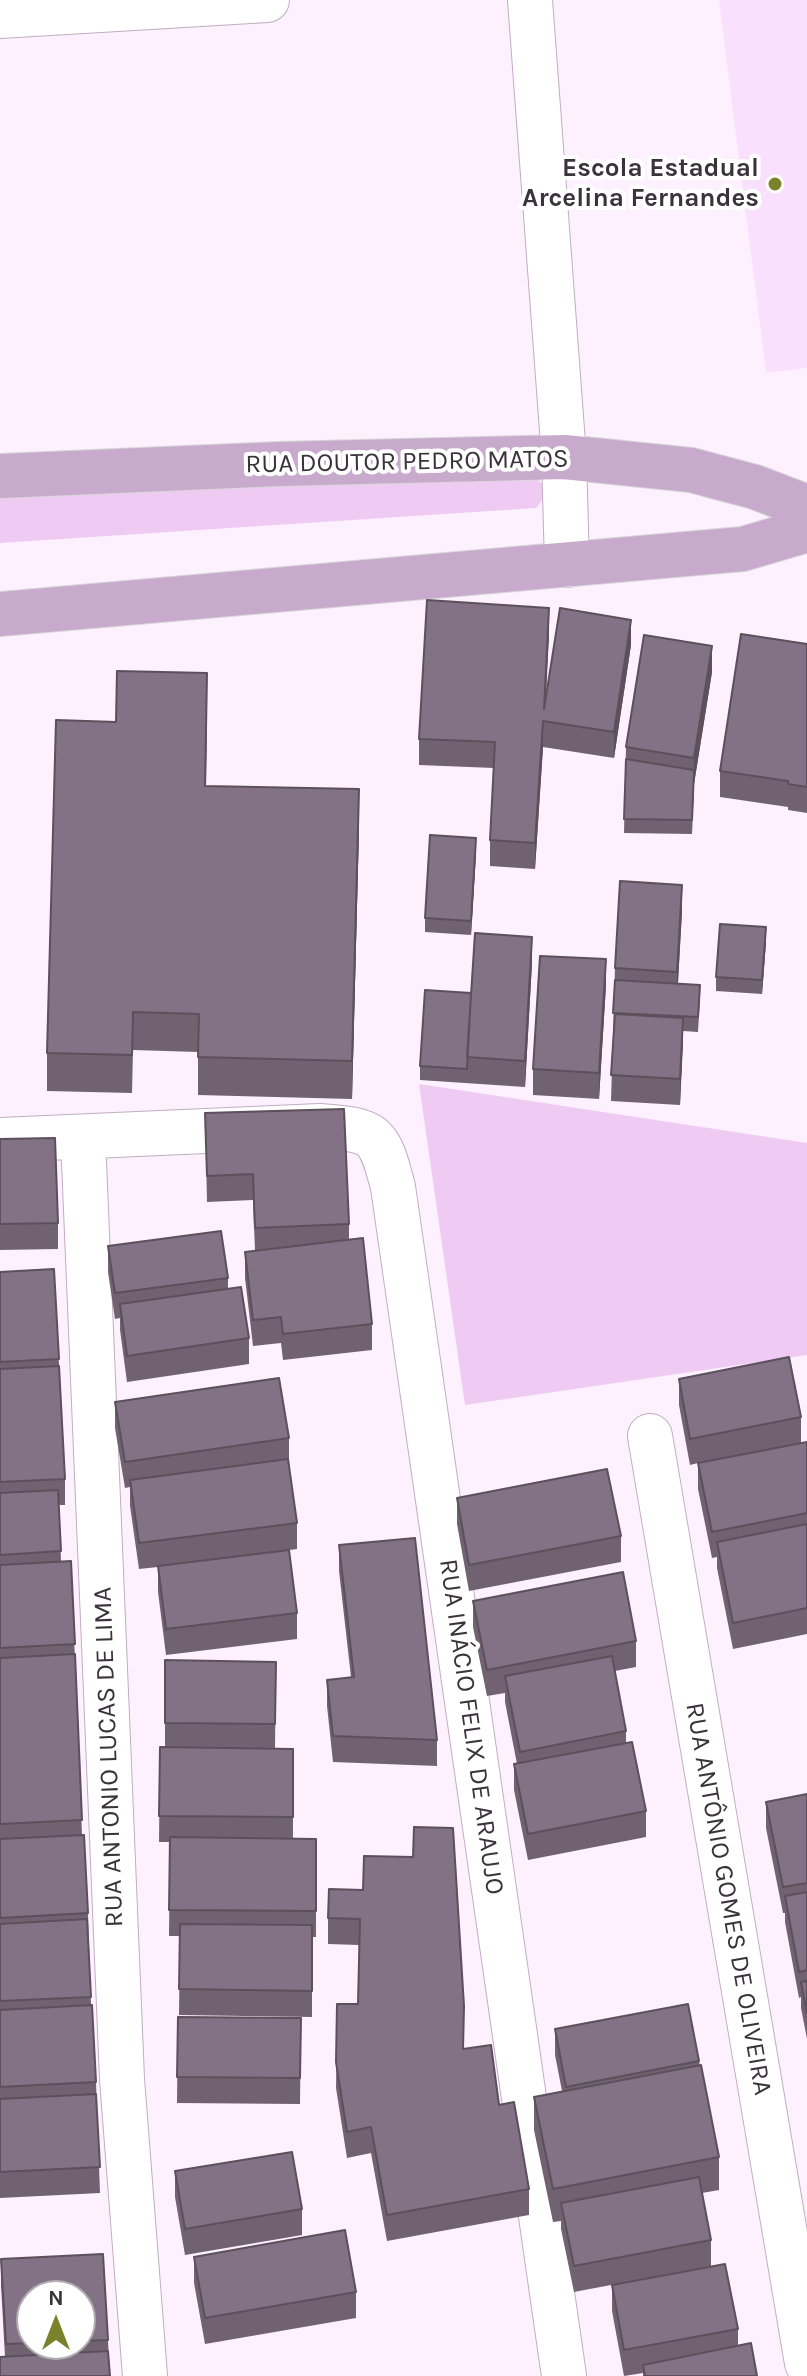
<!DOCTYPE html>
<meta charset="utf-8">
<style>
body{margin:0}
#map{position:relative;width:807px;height:2376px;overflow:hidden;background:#fdf1ff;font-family:Karla,sans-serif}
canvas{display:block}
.north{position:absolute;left:16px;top:2280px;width:80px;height:80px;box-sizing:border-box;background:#fff;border:2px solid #b1adb1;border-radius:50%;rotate:0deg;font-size:22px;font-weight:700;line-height:32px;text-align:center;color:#3b333c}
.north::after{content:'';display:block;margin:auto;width:28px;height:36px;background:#7c812b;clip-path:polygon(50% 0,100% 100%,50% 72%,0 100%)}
</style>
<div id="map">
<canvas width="807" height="2376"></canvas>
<div class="north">N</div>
</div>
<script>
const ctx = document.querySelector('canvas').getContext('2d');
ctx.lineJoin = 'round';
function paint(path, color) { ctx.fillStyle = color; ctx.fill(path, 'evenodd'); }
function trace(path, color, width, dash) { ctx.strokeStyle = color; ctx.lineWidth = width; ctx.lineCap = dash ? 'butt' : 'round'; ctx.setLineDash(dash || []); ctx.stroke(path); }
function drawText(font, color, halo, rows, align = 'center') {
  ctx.font = font + ' Karla,sans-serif'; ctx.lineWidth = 8; ctx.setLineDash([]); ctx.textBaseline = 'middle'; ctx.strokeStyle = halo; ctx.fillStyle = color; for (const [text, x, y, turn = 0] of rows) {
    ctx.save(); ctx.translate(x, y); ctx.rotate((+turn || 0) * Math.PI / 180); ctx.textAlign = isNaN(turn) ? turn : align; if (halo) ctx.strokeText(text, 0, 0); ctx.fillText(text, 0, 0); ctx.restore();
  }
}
paint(new Path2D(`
 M 719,0 L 807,0 L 807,368 L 766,373 Z`), '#f9e0fc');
paint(new Path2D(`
 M 529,474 L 550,490 L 536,508 L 0,543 L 0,494 Z
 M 419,1084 L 807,1143 L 807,1355 L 465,1405 Z`), '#efcbf4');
const minor = new Path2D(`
 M 530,0 L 564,457 L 567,565
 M 0,16 L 267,0
 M 83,1137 L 122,2079 L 145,2376
 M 0,1140 L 320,1126 C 376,1130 379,1133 393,1187 L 564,2376
 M 650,1436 L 807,2363`);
const major = new Path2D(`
 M 0,476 L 279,464 L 564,457 L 691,470 L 755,487 L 807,507
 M 0,614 L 743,549 L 807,530`);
trace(minor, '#c0adc2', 46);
trace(major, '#d8d6d8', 46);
trace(minor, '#fff', 44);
trace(major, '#c8abcc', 44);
paint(new Path2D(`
 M 549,634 L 546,698 L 631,645 L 614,758 L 543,747 L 535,869 L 490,866 L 490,840 L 494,768 L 419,765 L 419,739 Z
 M 807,644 L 807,813 L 788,810 L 788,807 L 720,797 L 720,771 Z
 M 712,672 L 694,784 L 692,834 L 624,833 L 626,747 Z
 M 207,711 L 206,786 L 359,828 L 352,1099 L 198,1095 L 198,1052 L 133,1050 L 132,1093 L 47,1091 L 47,1053 L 116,722 Z
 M 476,853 L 471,935 L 425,932 L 425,918 Z
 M 682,911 L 678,983 L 700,999 L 698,1032 L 683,1031 L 680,1105 L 611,1101 L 615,968 Z
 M 766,942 L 762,994 L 716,991 L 716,977 Z
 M 532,963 L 525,1087 L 420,1080 L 420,1066 L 471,993 Z
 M 606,985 L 599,1099 L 533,1095 L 533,1069 Z
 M 205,1113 L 349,1224 L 349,1240 L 372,1324 L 372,1350 L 283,1360 L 281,1343 L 253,1346 L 245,1278 L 245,1252 L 255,1251 L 253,1200 L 207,1202 Z
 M 0,1139 L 58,1223 L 58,1249 L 0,1250 Z
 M 108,1246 L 228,1278 L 228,1289 L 249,1338 L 249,1364 L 127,1382 L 120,1330 L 120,1318 L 115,1319 L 108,1272 Z
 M 54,1269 L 65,1479 L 65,1505 L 59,1505 L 61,1561 L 71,1561 L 82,1835 L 88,1913 L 91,2005 L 96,2082 L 100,2193 L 0,2198 L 0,1272 Z
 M 679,1379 L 801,1417 L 801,1443 L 807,1442 L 807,1634 L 733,1649 L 717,1568 L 717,1557 L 712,1558 L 698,1489 L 698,1463 L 690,1465 L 679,1405 Z
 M 115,1402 L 289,1438 L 289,1464 L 297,1523 L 297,1549 L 275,1552 L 297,1613 L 297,1639 L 166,1655 L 158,1592 L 158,1567 L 139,1569 L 130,1506 L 130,1487 L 125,1488 L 115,1428 Z
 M 457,1498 L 621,1536 L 621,1562 L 469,1591 L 457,1524 Z
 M 339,1545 L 437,1740 L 437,1766 L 333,1762 L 327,1706 L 327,1680 L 351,1677 L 339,1571 Z
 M 473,1601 L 636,1641 L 636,1667 L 615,1671 L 626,1731 L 626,1743 L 646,1811 L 646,1837 L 528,1860 L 514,1790 L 514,1764 L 517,1764 L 505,1702 L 505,1693 L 487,1696 L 473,1627 Z
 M 165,1660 L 276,1662 L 275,1748 L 293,1749 L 293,1839 L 316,1839 L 316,1937 L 312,1937 L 312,2017 L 179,2015 L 180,1936 L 169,1936 L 170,1842 L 159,1842 L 160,1747 L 165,1747 Z
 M 807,1794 L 807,2039 L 801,2008 L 801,1997 L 799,1998 L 785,1922 L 785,1913 L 783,1913 L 766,1828 L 766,1802 Z
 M 363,1890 L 499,2105 L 529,2189 L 529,2215 L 387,2241 L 371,2153 L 347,2158 L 336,2088 L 337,2004 L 358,2004 L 359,1945 L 328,1944 L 328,1918 Z
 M 178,2017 L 301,2018 L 300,2104 L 177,2103 Z
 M 555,2029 L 699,2061 L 719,2157 L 719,2190 L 702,2193 L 711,2240 L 711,2266 L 574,2292 L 561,2229 L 561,2221 L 553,2222 L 534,2130 L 534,2097 L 562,2091 L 555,2055 Z
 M 175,2171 L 302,2209 L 302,2235 L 185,2255 L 175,2197 Z
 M 103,2254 L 110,2376 L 0,2376 L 0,2357 L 5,2357 L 1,2285 L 1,2259 ZM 32,2296 L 80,2296 L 80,2344 L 32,2344 Z
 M 194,2257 L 356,2292 L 356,2318 L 205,2344 L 194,2283 Z
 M 612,2285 L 738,2329 L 738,2346 L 757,2376 L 643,2376 L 643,2373 L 624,2376 L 612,2311 Z`), '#716272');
paint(new Path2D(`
 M 549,608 L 549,634 L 544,721 Z
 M 631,620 L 631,645 L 614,758 L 614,732 Z
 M 712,646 L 712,672 L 694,784 L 692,834 L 694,758 Z
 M 207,673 L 207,711 L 205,824 L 205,786 Z
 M 543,721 L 543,747 L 535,869 L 535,843 Z
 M 359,789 L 359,828 L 352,1099 L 352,1061 Z
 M 476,838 L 476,853 L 471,935 L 471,921 Z
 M 682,885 L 682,911 L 677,998 L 677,972 Z
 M 766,927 L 766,942 L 762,994 L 762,980 Z
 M 532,937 L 532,963 L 525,1087 L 525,1061 Z
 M 606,959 L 606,985 L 599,1099 L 599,1073 Z
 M 683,1018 L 683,1044 L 680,1105 L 680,1079 Z`), '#5c505d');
const building = new Path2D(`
 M 427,600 L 549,608 L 544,709 L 560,608 L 631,620 L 614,732 L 543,721 L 535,843 L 490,840 L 495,742 L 419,739 Z
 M 741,634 L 807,644 L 807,787 L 788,784 L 788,781 L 720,771 Z
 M 644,635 L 712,646 L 694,758 L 626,747 Z
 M 117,671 L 207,673 L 205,786 L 359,789 L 352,1061 L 198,1057 L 199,1014 L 133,1012 L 132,1055 L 47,1053 L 56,720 L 116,722 Z
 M 626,759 L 694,770 L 692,820 L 624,819 Z
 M 430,835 L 476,838 L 471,921 L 425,918 Z
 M 620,881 L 682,885 L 677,972 L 615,968 Z
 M 720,924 L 766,927 L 762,980 L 716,977 Z
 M 475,933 L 532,937 L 525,1061 L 467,1057 Z
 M 540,956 L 606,959 L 599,1073 L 533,1069 Z
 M 615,980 L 700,985 L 698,1017 L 613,1013 Z
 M 425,990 L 471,993 L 467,1069 L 420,1066 Z
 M 615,1014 L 683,1018 L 680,1079 L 611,1075 Z
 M 344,1109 L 349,1224 L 255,1228 L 253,1174 L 207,1176 L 205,1113 Z
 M 55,1138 L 58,1223 L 0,1224 L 0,1139 Z
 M 221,1231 L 228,1278 L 115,1293 L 108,1246 Z
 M 363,1238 L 372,1324 L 283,1334 L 281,1317 L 253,1320 L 245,1252 Z
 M 54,1269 L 59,1359 L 0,1362 L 0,1272 Z
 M 241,1287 L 249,1338 L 127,1356 L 120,1304 Z
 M 789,1357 L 801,1417 L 690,1439 L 679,1379 Z
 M 59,1366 L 65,1479 L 0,1482 L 0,1369 Z
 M 279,1378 L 289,1438 L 125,1462 L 115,1402 Z
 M 807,1442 L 807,1513 L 712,1532 L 698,1463 Z
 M 288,1459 L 297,1523 L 139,1543 L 130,1480 Z
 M 607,1469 L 621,1536 L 469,1565 L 457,1498 Z
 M 58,1490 L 61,1551 L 0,1555 L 0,1493 Z
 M 807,1524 L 807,1608 L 733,1623 L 717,1542 Z
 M 415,1538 L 437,1740 L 333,1736 L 327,1680 L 354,1677 L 339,1545 Z
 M 289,1550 L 297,1613 L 166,1629 L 158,1566 Z
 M 71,1561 L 75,1644 L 0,1648 L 0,1565 Z
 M 623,1572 L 636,1641 L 487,1670 L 473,1601 Z
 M 75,1654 L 82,1820 L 0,1824 L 0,1658 Z
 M 612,1656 L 626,1731 L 520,1752 L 505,1676 Z
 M 165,1660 L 276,1662 L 275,1724 L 165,1723 Z
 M 632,1742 L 646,1811 L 528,1834 L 514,1764 Z
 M 160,1747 L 293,1749 L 293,1817 L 159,1816 Z
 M 807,1794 L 807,1883 L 783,1887 L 766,1802 Z
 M 414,1827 L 453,1828 L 464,2006 L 463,2049 L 491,2045 L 499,2105 L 514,2102 L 529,2189 L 387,2215 L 371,2127 L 347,2132 L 336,2062 L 337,2004 L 358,2004 L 360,1919 L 328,1918 L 329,1889 L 363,1890 L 364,1856 L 413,1857 Z
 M 84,1835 L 88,1913 L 0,1918 L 0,1839 Z
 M 170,1837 L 316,1839 L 316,1911 L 169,1910 Z
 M 807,1892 L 807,1970 L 799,1972 L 785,1896 Z
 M 87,1919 L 91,1997 L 0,2001 L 0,1924 Z
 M 180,1924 L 312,1925 L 312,1991 L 179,1989 Z
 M 807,1981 L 807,2013 L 801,1982 Z
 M 688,2004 L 699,2061 L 566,2087 L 555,2029 Z
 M 92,2005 L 96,2082 L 0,2087 L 0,2010 Z
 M 178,2017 L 301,2018 L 300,2078 L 177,2077 Z
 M 701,2065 L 719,2157 L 553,2189 L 534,2097 Z
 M 96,2094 L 100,2167 L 0,2172 L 0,2099 Z
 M 292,2152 L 302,2209 L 185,2229 L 175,2171 Z
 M 699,2177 L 711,2240 L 574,2266 L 561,2203 Z
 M 345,2230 L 356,2292 L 205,2318 L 194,2257 Z
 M 103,2254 L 108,2340 L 80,2341 L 80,2296 L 32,2296 L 32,2343 L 6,2344 L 1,2259 Z
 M 725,2264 L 738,2329 L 624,2350 L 612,2285 Z
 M 751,2343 L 757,2376 L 645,2376 L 643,2365 Z
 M 108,2351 L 110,2376 L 0,2376 L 0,2357 Z`);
paint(building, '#837285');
trace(building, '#5c505d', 2);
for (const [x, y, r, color] of [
 [775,184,8,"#7c812b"]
]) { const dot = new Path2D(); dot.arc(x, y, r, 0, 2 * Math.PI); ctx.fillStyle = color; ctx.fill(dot); trace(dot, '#fff', 3); }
drawText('bold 26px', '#3b333c', '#fff', [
 ["Escola Estadual",759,169],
 ["Arcelina Fernandes",759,199]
], 'right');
drawText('26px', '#3b333c', '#fff', [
 ["RUA DOUTOR PEDRO MATOS",407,462,-1],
 ["RUA INÁCIO FELIX DE ARAUJO",471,1727,82],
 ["RUA ANTONIO LUCAS DE LIMA",109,1757,-92],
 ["RUA ANTÔNIO GOMES DE OLIVEIRA",728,1899,80]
]);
</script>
